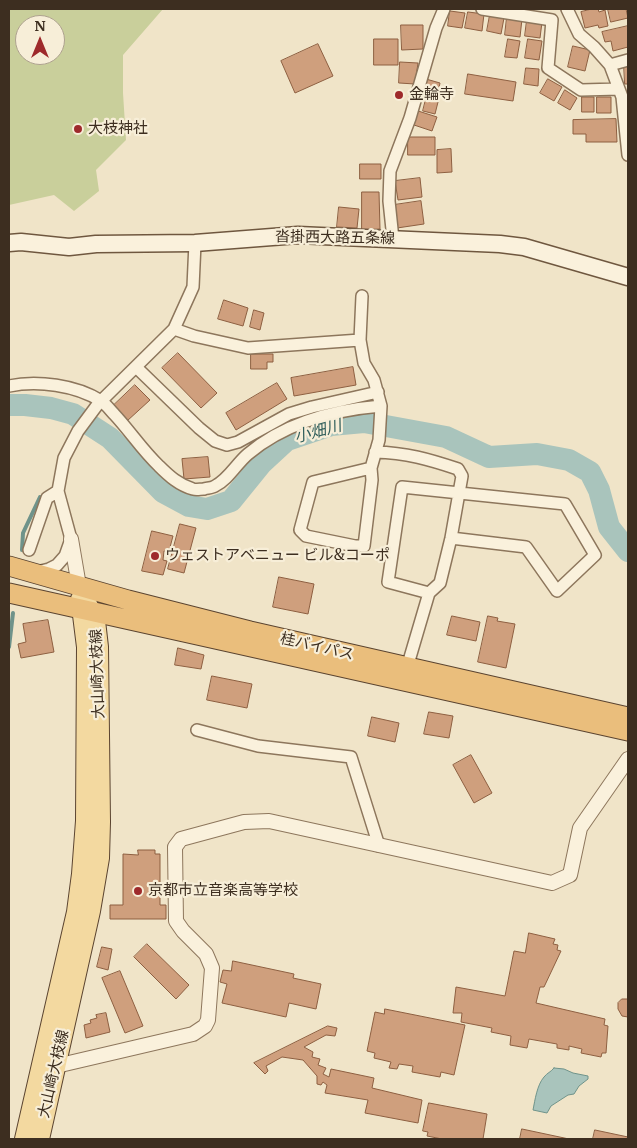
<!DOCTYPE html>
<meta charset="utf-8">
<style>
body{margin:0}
#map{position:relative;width:637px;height:1148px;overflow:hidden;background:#f0e4c8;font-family:Merriweather,serif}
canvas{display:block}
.frame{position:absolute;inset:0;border:10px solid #3d2e20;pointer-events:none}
.north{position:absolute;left:15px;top:15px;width:50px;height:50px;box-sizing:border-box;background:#f7eed8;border:1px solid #ada18e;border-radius:50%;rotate:0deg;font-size:14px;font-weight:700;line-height:20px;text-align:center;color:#3d2e20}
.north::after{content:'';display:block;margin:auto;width:18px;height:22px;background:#9e2a2b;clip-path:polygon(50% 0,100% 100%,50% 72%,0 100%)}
</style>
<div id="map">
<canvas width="637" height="1148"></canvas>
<div class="frame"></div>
<div class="north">N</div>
</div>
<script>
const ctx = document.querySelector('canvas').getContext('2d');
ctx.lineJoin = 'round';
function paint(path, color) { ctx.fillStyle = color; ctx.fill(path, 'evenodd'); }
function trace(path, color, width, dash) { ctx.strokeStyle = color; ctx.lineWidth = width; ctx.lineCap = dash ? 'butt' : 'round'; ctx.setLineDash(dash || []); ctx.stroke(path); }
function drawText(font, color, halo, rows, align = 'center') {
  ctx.font = font + ' Merriweather,"Noto Sans JP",serif'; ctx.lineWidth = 4.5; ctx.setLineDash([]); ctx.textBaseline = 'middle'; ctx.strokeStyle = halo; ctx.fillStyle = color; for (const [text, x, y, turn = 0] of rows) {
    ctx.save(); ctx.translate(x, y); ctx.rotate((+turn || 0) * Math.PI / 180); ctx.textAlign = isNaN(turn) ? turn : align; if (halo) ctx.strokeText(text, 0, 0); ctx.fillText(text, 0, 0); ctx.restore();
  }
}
paint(new Path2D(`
 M 9,9 L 168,9 L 163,9 L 123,55 L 123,93 L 126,140 L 96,170 L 99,191 L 74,211 L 54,195 L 9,205 ZM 25,25 L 55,25 L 55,55 L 25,55 Z`), '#c9cf9b');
const water = new Path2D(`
 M 554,1068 L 564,1069 L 573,1073 L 588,1076 L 588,1079 L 579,1086 L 574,1094 L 568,1095 L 551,1106 L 547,1113 L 533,1110 C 535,1100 537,1085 544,1077 C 547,1073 551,1072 554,1068 Z`);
paint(water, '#a9c4bc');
trace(water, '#6f938a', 1);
trace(new Path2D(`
 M 22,550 L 23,533 L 40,497
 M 9,647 L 13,613`), '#6f938a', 4);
trace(new Path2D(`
 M 9,405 L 25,405 L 51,408 L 73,414 L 110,438 L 163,492 L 189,506 L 207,509 L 231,501 L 261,464 L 287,440 L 331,425 L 364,422 L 446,437 L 489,457 L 537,454 L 569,460 L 590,472 L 599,490 L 609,527 L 628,551`), '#a9c4bc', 22);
const building = new Path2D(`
 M 592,9 L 598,9 L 599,12 L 605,10 L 608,26 L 599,28 L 598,25 L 585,28 L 581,12 Z
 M 608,9 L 626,9 L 628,18 L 611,22 Z
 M 450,11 L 465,13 L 462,28 L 448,26 Z
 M 468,12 L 484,14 L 482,31 L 465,28 Z
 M 490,15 L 504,18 L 501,34 L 487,31 Z
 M 507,17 L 522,19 L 520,37 L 505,35 Z
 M 527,20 L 542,22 L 540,38 L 525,36 Z
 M 401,25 L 423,25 L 423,49 L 402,50 Z
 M 628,26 L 628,47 L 613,51 L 611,41 L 605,42 L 602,32 Z
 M 374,39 L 398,39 L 398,65 L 374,65 Z
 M 508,39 L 520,41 L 517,58 L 505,57 Z
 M 528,39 L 542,41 L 539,60 L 525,58 Z
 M 318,44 L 333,76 L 295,93 L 281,61 Z
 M 573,46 L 590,50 L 585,71 L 568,67 Z
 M 400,62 L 418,63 L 415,84 L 399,83 Z
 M 624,65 L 628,65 L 628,84 L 625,84 Z
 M 526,68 L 539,69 L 538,86 L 524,84 Z
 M 468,74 L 516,82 L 513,101 L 465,94 Z
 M 426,79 L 440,83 L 437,97 L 423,93 Z
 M 548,79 L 562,87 L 554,101 L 540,93 Z
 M 565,90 L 577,98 L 570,110 L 558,103 Z
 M 582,97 L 594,97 L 594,112 L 582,112 Z
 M 597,97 L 611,97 L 611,113 L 597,113 Z
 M 426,99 L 438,102 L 435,114 L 423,111 Z
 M 415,110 L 437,117 L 432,131 L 411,124 Z
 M 616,119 L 617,142 L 586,142 L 586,134 L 573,134 L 573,120 Z
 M 408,137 L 435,137 L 435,155 L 408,155 Z
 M 451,149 L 452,172 L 437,173 L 437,150 Z
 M 360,164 L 381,164 L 381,179 L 360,179 Z
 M 420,178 L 422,197 L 398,200 L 395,181 Z
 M 362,192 L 379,192 L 380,229 L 362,230 Z
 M 421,201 L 424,224 L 397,228 L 394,205 Z
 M 339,207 L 359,209 L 357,228 L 337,227 Z
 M 224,300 L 248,308 L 243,326 L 218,319 Z
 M 254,310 L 264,313 L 260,330 L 250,327 Z
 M 178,353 L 217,393 L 201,408 L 162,368 Z
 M 251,354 L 273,354 L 273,362 L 267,362 L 267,369 L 251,369 Z
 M 353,367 L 356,385 L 294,396 L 291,378 Z
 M 277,383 L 287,399 L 236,430 L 226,413 Z
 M 135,385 L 150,400 L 127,421 L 113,406 Z
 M 208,457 L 210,477 L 184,479 L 182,459 Z
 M 180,524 L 196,528 L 184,573 L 168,569 Z
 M 152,531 L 173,536 L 169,551 L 164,551 L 163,560 L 167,561 L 163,575 L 142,571 Z
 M 279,577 L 314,584 L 308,614 L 273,607 Z
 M 452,616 L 480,622 L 476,641 L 447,635 Z
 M 488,616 L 498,618 L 497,621 L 515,624 L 506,668 L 478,662 Z
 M 48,620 L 54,652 L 21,658 L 18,644 L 26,642 L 23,624 Z
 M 178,648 L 204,655 L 201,669 L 175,665 Z
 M 212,676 L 252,684 L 247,708 L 207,700 Z
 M 429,712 L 453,716 L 449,738 L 424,734 Z
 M 372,717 L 399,723 L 395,742 L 368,736 Z
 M 471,755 L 492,793 L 474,803 L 453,765 Z
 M 138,850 L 155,850 L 155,854 L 160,854 L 160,905 L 166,905 L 166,919 L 110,919 L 110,905 L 123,905 L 123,854 L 138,855 Z
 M 529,933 L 555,939 L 553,944 L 558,945 L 557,950 L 561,951 L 544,987 L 540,987 L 536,1003 L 605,1019 L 604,1025 L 608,1026 L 606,1053 L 602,1053 L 601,1057 L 581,1053 L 582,1049 L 569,1046 L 569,1050 L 557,1048 L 557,1044 L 529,1039 L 527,1048 L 510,1045 L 511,1036 L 491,1032 L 492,1028 L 461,1022 L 462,1013 L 453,1013 L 456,987 L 505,996 L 514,951 L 525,953 Z
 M 147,944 L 189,985 L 176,999 L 134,957 Z
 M 102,947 L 112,949 L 108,970 L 97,967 Z
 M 233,961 L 294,974 L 293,978 L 321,984 L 316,1009 L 289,1003 L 286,1017 L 222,1003 L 227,984 L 220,982 L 223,970 L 231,971 Z
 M 120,971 L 143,1026 L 125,1033 L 102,978 Z
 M 622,999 L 628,999 L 628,1017 L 622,1016 L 618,1009 L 618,1003 Z
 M 385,1009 L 465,1025 L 454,1075 L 441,1072 L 440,1077 L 412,1072 L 413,1066 L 399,1064 L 397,1069 L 389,1068 L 391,1062 L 374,1058 L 375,1053 L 367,1051 L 375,1012 L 384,1014 Z
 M 106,1013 L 110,1032 L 86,1038 L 84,1025 L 91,1023 L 90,1020 L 97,1018 L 96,1015 Z
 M 328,1026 L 337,1028 L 335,1036 L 326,1035 L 304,1047 L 313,1052 L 312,1057 L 320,1059 L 318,1065 L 326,1068 L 323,1074 L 329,1077 L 331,1069 L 374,1078 L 372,1088 L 422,1100 L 418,1123 L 365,1113 L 368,1100 L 325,1093 L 327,1085 L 323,1082 L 321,1085 L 317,1084 L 317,1076 L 303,1060 L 282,1057 L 266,1066 L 268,1071 L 265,1074 L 254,1063 Z
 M 429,1103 L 487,1114 L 483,1139 L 442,1139 L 427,1136 L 428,1132 L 423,1131 Z
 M 522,1129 L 569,1139 L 520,1139 Z
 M 595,1130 L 628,1137 L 628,1139 L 593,1139 Z`);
paint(building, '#cf9f7d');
trace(building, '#8d5f41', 1);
const minor = new Path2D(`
 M 482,9 L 552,20 L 548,68 L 581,90 L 619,89
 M 567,9 L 579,34 L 594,47 L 610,65 L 622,97 L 628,155
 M 610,65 L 628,60
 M 393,239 L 389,201 L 390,171 L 410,118 L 436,28 L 444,9
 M 362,296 L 360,340 L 364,363 L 374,380 L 381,406 L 379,440 L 371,468 L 372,480 L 364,546 L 355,546 L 306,536 L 300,530 L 313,482 L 371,468
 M 174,329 L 194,336 L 248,348 L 360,340
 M 136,367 L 199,428 L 215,441 L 227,445 L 238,442 L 289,414 L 312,407 L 378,392
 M 9,386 C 37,380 76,385 101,401 C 106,404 110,410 114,414 C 130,431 142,450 159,466 C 169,476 179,485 193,489 C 197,490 200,489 204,489 C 207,488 212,488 215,486 C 228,480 237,463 248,454 C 286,422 333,410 381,406
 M 375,452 C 407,453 428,459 458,469 L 462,476 L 451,538 L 440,583 L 429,593 L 406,671
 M 29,550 L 47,498 L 58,491
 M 37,572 L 49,569 L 57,565 L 65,556 L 71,539 L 58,491 L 64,458 L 78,431 L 98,404 L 174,329 L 193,287 L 195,243
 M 429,593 L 388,582 L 402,487 L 565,504 L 595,555 L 557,591 L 526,547 L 451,538
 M 197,730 L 258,746 L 351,757 L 379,846`);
const tertiary = new Path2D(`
 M 71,539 L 79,586
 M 48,1064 L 56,1066 L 193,1034 L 205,1026 L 208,1020 L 212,968 L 206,954 L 183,931 L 176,921 L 175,847 L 181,839 L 244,822 L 269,821 L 552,883 L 570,875 L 580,828 L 628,759`);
const secondary = new Path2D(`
 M 9,243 L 21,242 L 69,247 L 96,244 L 195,243 L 298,235 L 500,244 L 524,247 L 628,277`);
const primary = new Path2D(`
 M 24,1139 L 76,912 L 81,874 L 85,821 L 86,647 L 80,599
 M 40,1139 L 91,911 L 100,858 L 101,822 L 99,647 L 96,621 L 79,586`);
const trunk = new Path2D(`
 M 9,566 L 128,600 L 250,631 L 628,717
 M 9,593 L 628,731`);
trace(minor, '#8d765c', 14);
trace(tertiary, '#8d765c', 16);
trace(secondary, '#6f573f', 19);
trace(primary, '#5b4430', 20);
trace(trunk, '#5b4430', 21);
trace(minor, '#faf1dc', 11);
trace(tertiary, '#faf1dc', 14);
trace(secondary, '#faf1dc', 16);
trace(primary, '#f3d9a0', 18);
trace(trunk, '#eabe7c', 19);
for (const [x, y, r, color] of [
 [399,95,5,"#9e2a2b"],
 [78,129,5,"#9e2a2b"],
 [155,556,5,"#9e2a2b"],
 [138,891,5,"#9e2a2b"]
]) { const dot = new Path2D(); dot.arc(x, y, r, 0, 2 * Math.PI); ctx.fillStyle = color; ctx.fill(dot); trace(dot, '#f7eed8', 2); }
drawText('15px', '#3d2e20', '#f7eed8', [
 ["金輪寺",409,95],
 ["大枝神社",88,129],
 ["ウェストアベニュー ビル&コーポ",165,556],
 ["京都市立音楽高等学校",148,891]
], 'left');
drawText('15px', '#3d2e20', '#f7eed8', [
 ["沓掛西大路五条線",335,238,1],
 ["桂バイパス",317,647,13],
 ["大山崎大枝線",98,674,-92],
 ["大山崎大枝線",54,1074,-77]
]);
drawText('italic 16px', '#2f5d5a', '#f7eed8', [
 ["小畑川",318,432,-15]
]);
</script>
